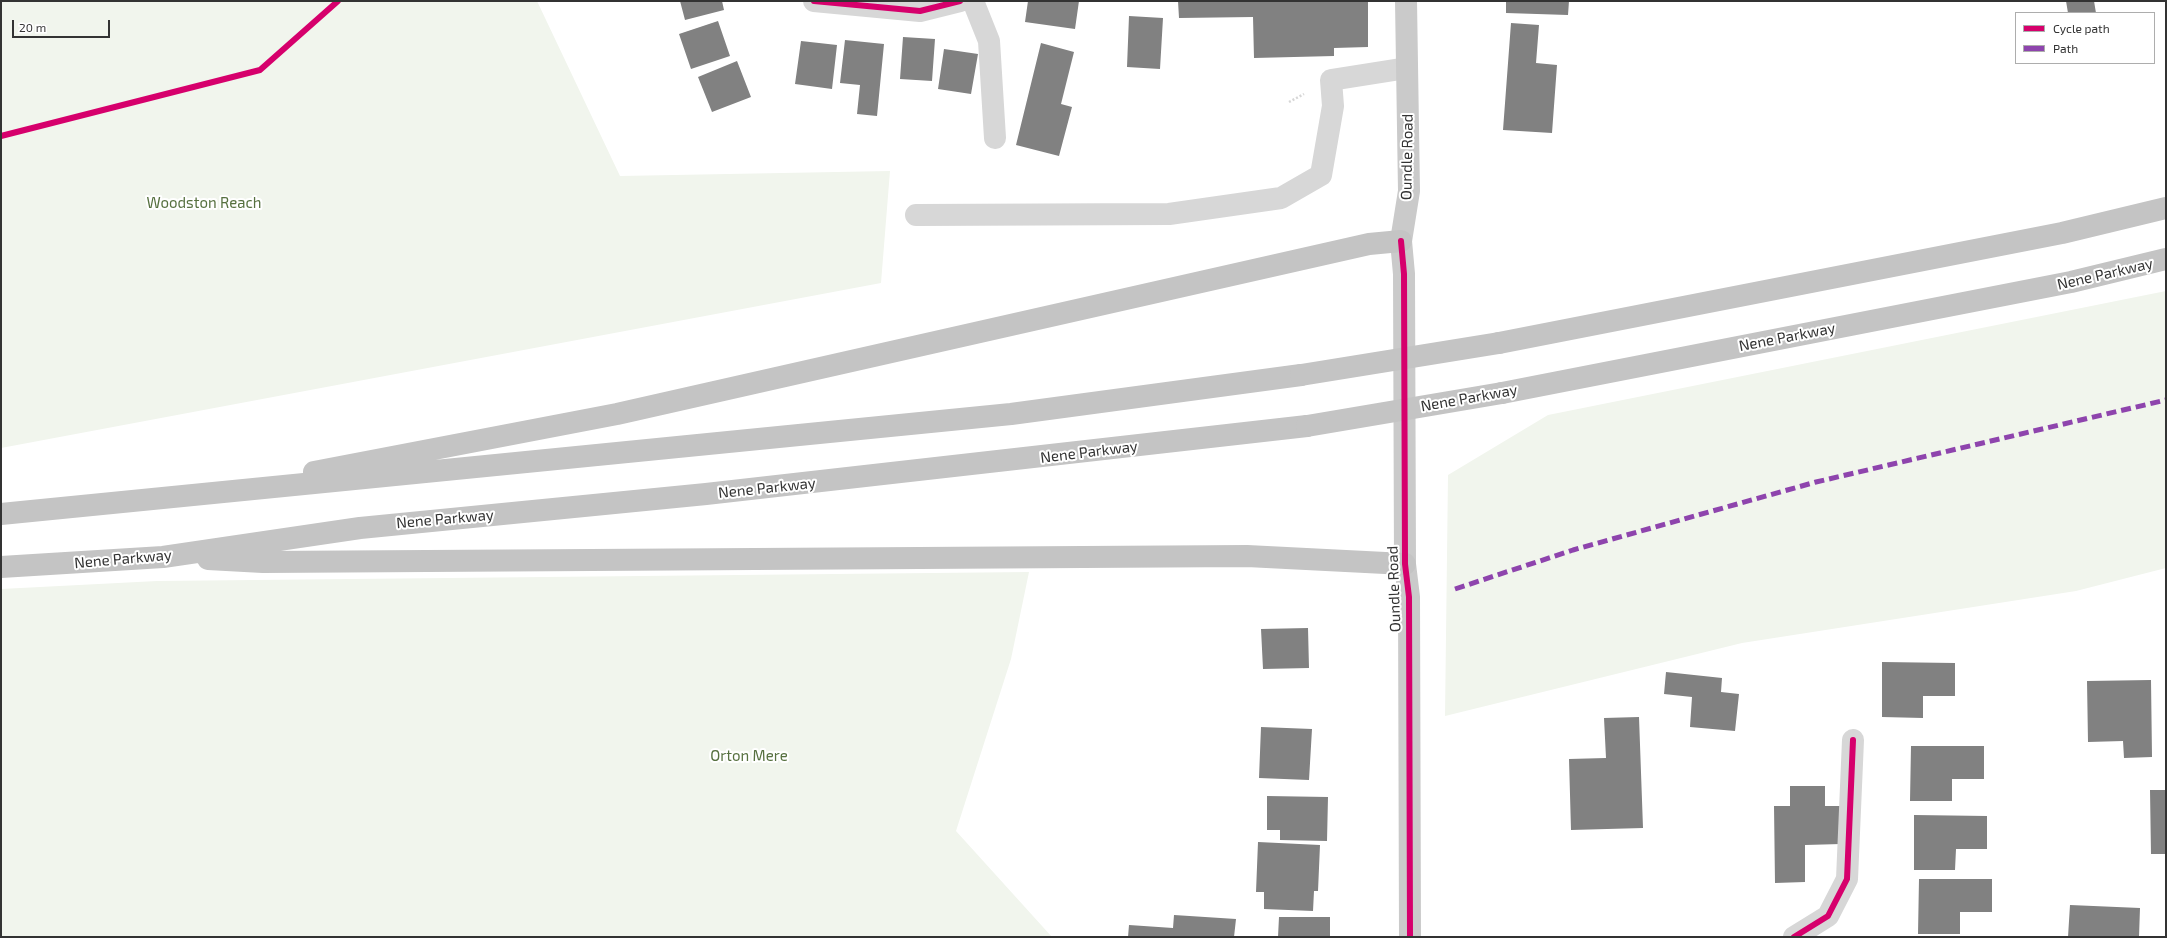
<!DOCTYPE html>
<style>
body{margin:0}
#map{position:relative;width:2167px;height:938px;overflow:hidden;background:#fff;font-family:"Exo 2",sans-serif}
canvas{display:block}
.frame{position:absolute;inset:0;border:2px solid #333;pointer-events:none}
.legend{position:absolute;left:2015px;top:12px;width:140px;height:52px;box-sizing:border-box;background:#fff;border:1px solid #adadad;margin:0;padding:5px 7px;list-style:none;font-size:12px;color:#333}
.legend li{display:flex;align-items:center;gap:8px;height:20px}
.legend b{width:20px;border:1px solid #adadad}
.scale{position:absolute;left:12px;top:20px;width:98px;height:18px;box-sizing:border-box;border:2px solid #333;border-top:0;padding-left:5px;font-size:12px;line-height:14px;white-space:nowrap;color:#333;-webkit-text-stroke:3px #fff;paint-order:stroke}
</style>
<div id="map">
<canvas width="2167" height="938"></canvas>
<div class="frame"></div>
<ul class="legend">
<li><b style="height:5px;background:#d6006c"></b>Cycle path</li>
<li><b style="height:5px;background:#8e44ad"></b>Path</li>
</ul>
<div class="scale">20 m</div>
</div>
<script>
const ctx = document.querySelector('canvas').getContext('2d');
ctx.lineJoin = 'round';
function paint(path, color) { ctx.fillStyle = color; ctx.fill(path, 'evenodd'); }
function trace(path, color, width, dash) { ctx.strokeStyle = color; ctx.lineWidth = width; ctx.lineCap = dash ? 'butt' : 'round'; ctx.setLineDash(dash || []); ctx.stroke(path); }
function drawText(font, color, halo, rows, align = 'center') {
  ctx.font = font + ' "Exo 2",sans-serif'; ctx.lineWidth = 4; ctx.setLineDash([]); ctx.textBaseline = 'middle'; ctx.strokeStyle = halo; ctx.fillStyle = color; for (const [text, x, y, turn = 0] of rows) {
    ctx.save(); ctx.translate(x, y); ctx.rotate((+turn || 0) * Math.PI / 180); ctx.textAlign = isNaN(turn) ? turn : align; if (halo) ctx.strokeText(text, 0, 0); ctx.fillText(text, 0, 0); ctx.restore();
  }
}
paint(new Path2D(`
 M 1,1 L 537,1 L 620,176 L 890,171 L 881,283 L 1,448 Z
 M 2166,291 L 2166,568 L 2076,591 L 1742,643 L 1445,716 L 1448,475 L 1548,415 Z
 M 1029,572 L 1011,659 L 956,831 L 1052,937 L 1,937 L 1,589 L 157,581 Z`), '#f1f5ed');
paint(new Path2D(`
 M 680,1 L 722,1 L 724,10 L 685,20 Z
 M 1028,1 L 1079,1 L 1075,29 L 1025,22 Z
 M 1178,1 L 1368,1 L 1368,47 L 1334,48 L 1334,56 L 1254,58 L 1253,17 L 1179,18 Z
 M 1506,1 L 1569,1 L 1568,15 L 1506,13 Z
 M 2066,1 L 2094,1 L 2096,13 L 2068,13 Z
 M 1129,16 L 1163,18 L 1160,69 L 1127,67 Z
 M 718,21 L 730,56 L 691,69 L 679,34 Z
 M 1511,23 L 1539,25 L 1536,63 L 1557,65 L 1552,133 L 1503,130 Z
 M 903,37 L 935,39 L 932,81 L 900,79 Z
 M 845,40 L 884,44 L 877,116 L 857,114 L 860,85 L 840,83 Z
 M 801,41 L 837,45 L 832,89 L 795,84 Z
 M 1041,43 L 1074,52 L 1061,104 L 1072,107 L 1059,156 L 1016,145 Z
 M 944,49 L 978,54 L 971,94 L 938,89 Z
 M 737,61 L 751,97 L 712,112 L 698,77 Z
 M 1308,628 L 1309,668 L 1263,669 L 1261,629 Z
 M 1882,662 L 1955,663 L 1955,696 L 1923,696 L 1923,718 L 1882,717 Z
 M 1666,672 L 1722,678 L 1721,692 L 1739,694 L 1735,731 L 1690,727 L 1692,697 L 1664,694 Z
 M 2151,680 L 2152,757 L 2124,758 L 2123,741 L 2088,742 L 2087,681 Z
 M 1639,717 L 1643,828 L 1571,830 L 1569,759 L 1606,758 L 1604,718 Z
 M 1261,727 L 1312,729 L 1309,780 L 1259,778 Z
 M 1911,746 L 1984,746 L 1984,779 L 1952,779 L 1952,801 L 1910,801 Z
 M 1790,786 L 1825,786 L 1825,806 L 1840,806 L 1841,844 L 1805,845 L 1805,882 L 1775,883 L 1774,806 L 1790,806 Z
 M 2150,790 L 2166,790 L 2166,854 L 2151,854 Z
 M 1267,796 L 1328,797 L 1327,841 L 1280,840 L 1280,830 L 1267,830 Z
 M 1914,815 L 1987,816 L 1987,849 L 1956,849 L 1955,870 L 1914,870 Z
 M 1258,842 L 1320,845 L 1318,891 L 1314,891 L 1313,911 L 1264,909 L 1264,892 L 1256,892 Z
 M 1919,879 L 1992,879 L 1992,912 L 1960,912 L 1960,934 L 1918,934 Z
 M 2070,905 L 2140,908 L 2139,937 L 2068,937 Z
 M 1174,915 L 1236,919 L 1234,937 L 1128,937 L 1129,925 L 1173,928 Z
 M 1279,917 L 1330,917 L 1330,937 L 1278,937 Z`), '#818181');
trace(new Path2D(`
 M 1289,102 L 1304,94`), '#d6d6d6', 2.5, [2, 2]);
trace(new Path2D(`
 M 814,1 L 920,11 L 960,1
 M 973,1 L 989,41 L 995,138
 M 916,215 L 1169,214 L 1281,198 L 1321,175 L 1333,106 L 1331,80 L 1407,68
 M 1794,937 L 1828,916 L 1847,879 L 1853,740`), '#d7d7d7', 22);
trace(new Path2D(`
 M 1406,1 L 1409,191 L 1401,241 L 1404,274 L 1405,564 L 1409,597 L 1410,937`), '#cacaca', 22);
trace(new Path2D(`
 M 1499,343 L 2062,233 L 2166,208
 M 1502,393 L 2071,282 L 2166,259
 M 314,472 L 617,414 L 1369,244 L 1401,241
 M 1,514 L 1011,414 L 1301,375
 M 208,559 L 263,562 L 1247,556 L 1405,564
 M 1,567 L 163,557 L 360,528 L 706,494 L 1307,426`), '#c4c4c4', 22);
trace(new Path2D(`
 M 1301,375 L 1499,343
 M 1307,426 L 1502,393`), '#c4c4c4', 22);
trace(new Path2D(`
 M 1455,589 L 1573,550 L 1816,482 L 2166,400`), '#8e44ad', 5, [10, 5]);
trace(new Path2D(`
 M 814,1 L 920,11 L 960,1
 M 1,136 L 260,70 L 338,1
 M 1401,241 L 1404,274 L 1405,564 L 1409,597 L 1410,937
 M 1794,937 L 1828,916 L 1847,879 L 1853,740`), '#d6006c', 6);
drawText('15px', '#333', '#fff', [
 ["Oundle Road",1407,157,-89],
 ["Nene Parkway",2105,274,-13],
 ["Nene Parkway",1787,337,-11],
 ["Nene Parkway",1469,398,-10],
 ["Nene Parkway",1089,452,-7],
 ["Nene Parkway",767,488,-6],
 ["Nene Parkway",445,519,-5],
 ["Nene Parkway",123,559,-5],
 ["Oundle Road",1394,589,-92]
]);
drawText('15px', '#56703f', '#fff', [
 ["Woodston Reach",204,203],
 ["Orton Mere",749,756]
]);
</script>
